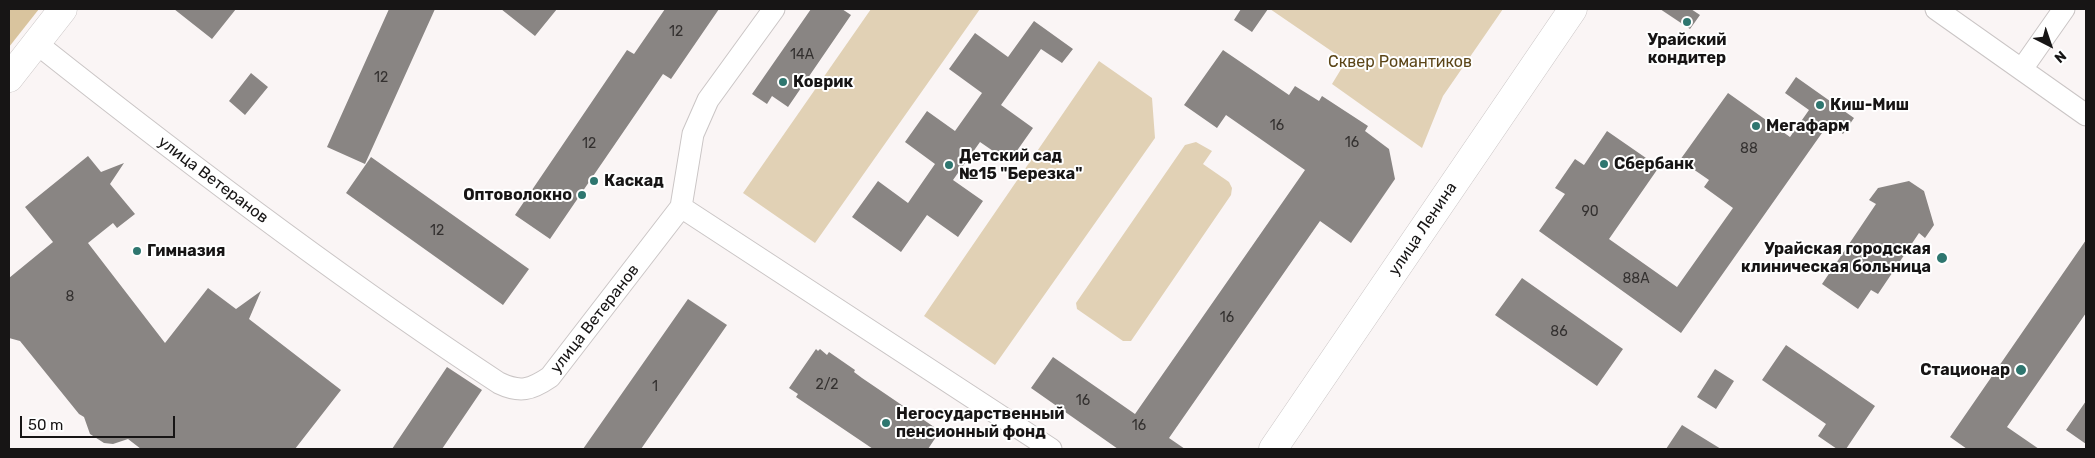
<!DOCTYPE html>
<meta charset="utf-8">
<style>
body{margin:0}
#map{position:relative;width:2095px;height:458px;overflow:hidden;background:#faf5f5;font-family:Rubik,sans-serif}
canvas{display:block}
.frame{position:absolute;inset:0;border:10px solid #171515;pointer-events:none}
.north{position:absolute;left:2025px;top:20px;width:50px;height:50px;-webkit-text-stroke:4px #fff;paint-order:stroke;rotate:139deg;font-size:14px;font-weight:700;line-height:20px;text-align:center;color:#171515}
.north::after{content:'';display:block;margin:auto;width:18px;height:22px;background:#171515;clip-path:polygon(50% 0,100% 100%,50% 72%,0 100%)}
.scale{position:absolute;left:20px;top:416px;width:155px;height:22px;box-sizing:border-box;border:2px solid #171515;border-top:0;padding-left:6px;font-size:15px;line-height:18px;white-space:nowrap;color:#171515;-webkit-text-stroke:4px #fff;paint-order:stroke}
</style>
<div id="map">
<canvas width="2095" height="458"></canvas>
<div class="frame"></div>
<div class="north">N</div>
<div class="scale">50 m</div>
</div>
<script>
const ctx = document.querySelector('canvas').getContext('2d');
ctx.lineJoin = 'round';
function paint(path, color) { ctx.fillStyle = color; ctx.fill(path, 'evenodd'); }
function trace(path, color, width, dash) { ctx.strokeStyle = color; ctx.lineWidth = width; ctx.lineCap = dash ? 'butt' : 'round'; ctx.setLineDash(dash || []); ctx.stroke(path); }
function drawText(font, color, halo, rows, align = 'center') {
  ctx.font = font + ' Rubik,sans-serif'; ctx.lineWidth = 4; ctx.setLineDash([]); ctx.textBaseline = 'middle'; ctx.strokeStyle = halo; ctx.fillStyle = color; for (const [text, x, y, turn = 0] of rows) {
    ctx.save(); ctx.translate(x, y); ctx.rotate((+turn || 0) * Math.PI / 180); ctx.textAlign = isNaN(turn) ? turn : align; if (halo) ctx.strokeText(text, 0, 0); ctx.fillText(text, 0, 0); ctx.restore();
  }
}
paint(new Path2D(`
 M 871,9 L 980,9 L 815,243 L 743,193 Z
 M 1270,9 L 1503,9 L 1443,96 L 1422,148 L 1332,84 L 1346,61 Z
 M 1099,61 L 1152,98 L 1155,138 L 995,365 L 924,316 Z
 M 1196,142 L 1212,151 L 1203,164 L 1229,182 L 1232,188 L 1231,195 L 1131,341 L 1123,341 L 1077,309 L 1076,303 L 1185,145 Z`), '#e1d1b5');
paint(new Path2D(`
 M 9,9 L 39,9 L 9,47 Z`), '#d9c49e');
paint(new Path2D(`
 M 174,9 L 236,9 L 212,39 Z
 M 389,9 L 435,9 L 365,164 L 327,147 Z
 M 501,9 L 557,9 L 535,36 Z
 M 665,9 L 719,9 L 671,79 L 663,74 L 550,239 L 515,215 L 627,50 L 634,54 Z
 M 811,9 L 842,9 L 851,15 L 788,107 L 772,96 L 767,104 L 752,94 Z
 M 1241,9 L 1268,9 L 1252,32 L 1234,20 Z
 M 1660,9 L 1691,9 L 1700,15 L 1690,29 Z
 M 1034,21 L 1073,49 L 1062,63 L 1041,49 L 1001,105 L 1033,128 L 1009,162 L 980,142 L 953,180 L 983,201 L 958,237 L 927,215 L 901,252 L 852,217 L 878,181 L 908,203 L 935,164 L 905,142 L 927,111 L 955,131 L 982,93 L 949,69 L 975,33 L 1008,57 Z
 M 1223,50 L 1289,95 L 1295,86 L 1319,101 L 1322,96 L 1368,126 L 1365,131 L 1389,149 L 1395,179 L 1351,243 L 1320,221 L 1169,438 L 1185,449 L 1118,449 L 1031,388 L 1053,357 L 1135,414 L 1305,170 L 1226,115 L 1217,128 L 1184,105 Z
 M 251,73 L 268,87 L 245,115 L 229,101 Z
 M 1796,77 L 1854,118 L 1843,134 L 1829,123 L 1681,333 L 1539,231 L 1565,194 L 1555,188 L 1575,159 L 1584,165 L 1607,131 L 1659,167 L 1609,239 L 1677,287 L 1733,208 L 1704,187 L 1709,180 L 1680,160 L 1728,93 L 1790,137 L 1809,110 L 1785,93 Z
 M 88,156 L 101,172 L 124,163 L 110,184 L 135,214 L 117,228 L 113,223 L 88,243 L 165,343 L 208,288 L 236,309 L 261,291 L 249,319 L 341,390 L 295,449 L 141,449 L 128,439 L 113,444 L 104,443 L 90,434 L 84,417 L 79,414 L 20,341 L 9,338 L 9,278 L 53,242 L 25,207 Z
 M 371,157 L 529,269 L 503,305 L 346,193 Z
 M 1909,181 L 1924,191 L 1934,225 L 1925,238 L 1919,233 L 1878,294 L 1871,290 L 1858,309 L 1822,284 L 1876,204 L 1869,200 L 1878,188 Z
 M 2086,240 L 2086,313 L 2007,427 L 2039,449 L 1967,449 L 1950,437 Z
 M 1522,278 L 1623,349 L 1597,386 L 1495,315 Z
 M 688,299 L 727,325 L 641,449 L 583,449 Z
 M 1786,345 L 1875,406 L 1846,449 L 1837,449 L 1818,436 L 1826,424 L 1762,380 Z
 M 816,349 L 818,351 L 820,349 L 827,355 L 829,352 L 855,370 L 854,372 L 862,378 L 940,431 L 928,449 L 873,449 L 796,397 L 798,394 L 789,388 Z
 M 447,367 L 482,390 L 442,449 L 392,449 Z
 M 1715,369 L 1734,381 L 1716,409 L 1697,397 Z
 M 2086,401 L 2086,444 L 2066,430 Z
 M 1682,425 L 1721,449 L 1666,449 Z`), '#898583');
const minor = new Path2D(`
 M 1936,9 L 2086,115
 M 36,43 C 186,162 339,278 499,383 C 520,393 531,390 550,377 L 681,207 L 693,134 L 708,100 L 774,9
 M 2022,69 L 2064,9
 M 681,207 L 1051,449`);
const major = new Path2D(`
 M 9,78 L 63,9
 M 1273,449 L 1573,9`);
trace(minor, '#cac5c5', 23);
trace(major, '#cac5c5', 29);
trace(minor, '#fff', 21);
trace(major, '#fff', 28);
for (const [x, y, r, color] of [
 [1687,22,5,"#2e766f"],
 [783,82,5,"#2e766f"],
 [1820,105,5,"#2e766f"],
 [1756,126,5,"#2e766f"],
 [1604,164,5,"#2e766f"],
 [949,165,5,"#2e766f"],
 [594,181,5,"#2e766f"],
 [582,195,5,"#2e766f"],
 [137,251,5,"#2e766f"],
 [1942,258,6,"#2e766f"],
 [2021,370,6,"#2e766f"],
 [886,423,5,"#2e766f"]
]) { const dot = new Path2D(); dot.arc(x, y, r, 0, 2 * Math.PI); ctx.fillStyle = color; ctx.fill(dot); trace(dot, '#fff', 2); }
drawText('14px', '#343130', null, [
 ["12",676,32],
 ["14А",802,55],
 ["12",381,78],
 ["16",1277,126],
 ["16",1352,143],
 ["12",589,144],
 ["88",1749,149],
 ["90",1590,212],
 ["12",437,231],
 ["88А",1636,279],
 ["8",70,297],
 ["16",1227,318],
 ["86",1559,332],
 ["2/2",827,385],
 ["1",655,387],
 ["16",1083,401],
 ["16",1139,426]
]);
drawText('bold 16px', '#171515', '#fff', [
 ["Урайский",1687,40,"center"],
 ["кондитер",1687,58,"center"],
 ["Коврик",793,82],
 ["Киш-Миш",1830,105],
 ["Мегафарм",1766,126],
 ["Детский сад",959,156],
 ["№15 \"Березка\"",959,174],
 ["Сбербанк",1614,164],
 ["Каскад",604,181],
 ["Оптоволокно",572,195,"right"],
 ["Урайская городская",1931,249,"right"],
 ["клиническая больница",1931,267,"right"],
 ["Гимназия",147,251],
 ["Стационар",2010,370,"right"],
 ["Негосударственный",896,414],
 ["пенсионный фонд",896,432]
], 'left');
drawText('16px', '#5c4618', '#fff', [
 ["Сквер Романтиков",1400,62]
]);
drawText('16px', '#171515', '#fff', [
 ["улица Ветеранов",213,180,37],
 ["улица Ленина",1423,229,-56],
 ["улица Ветеранов",595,319,-52]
]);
</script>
